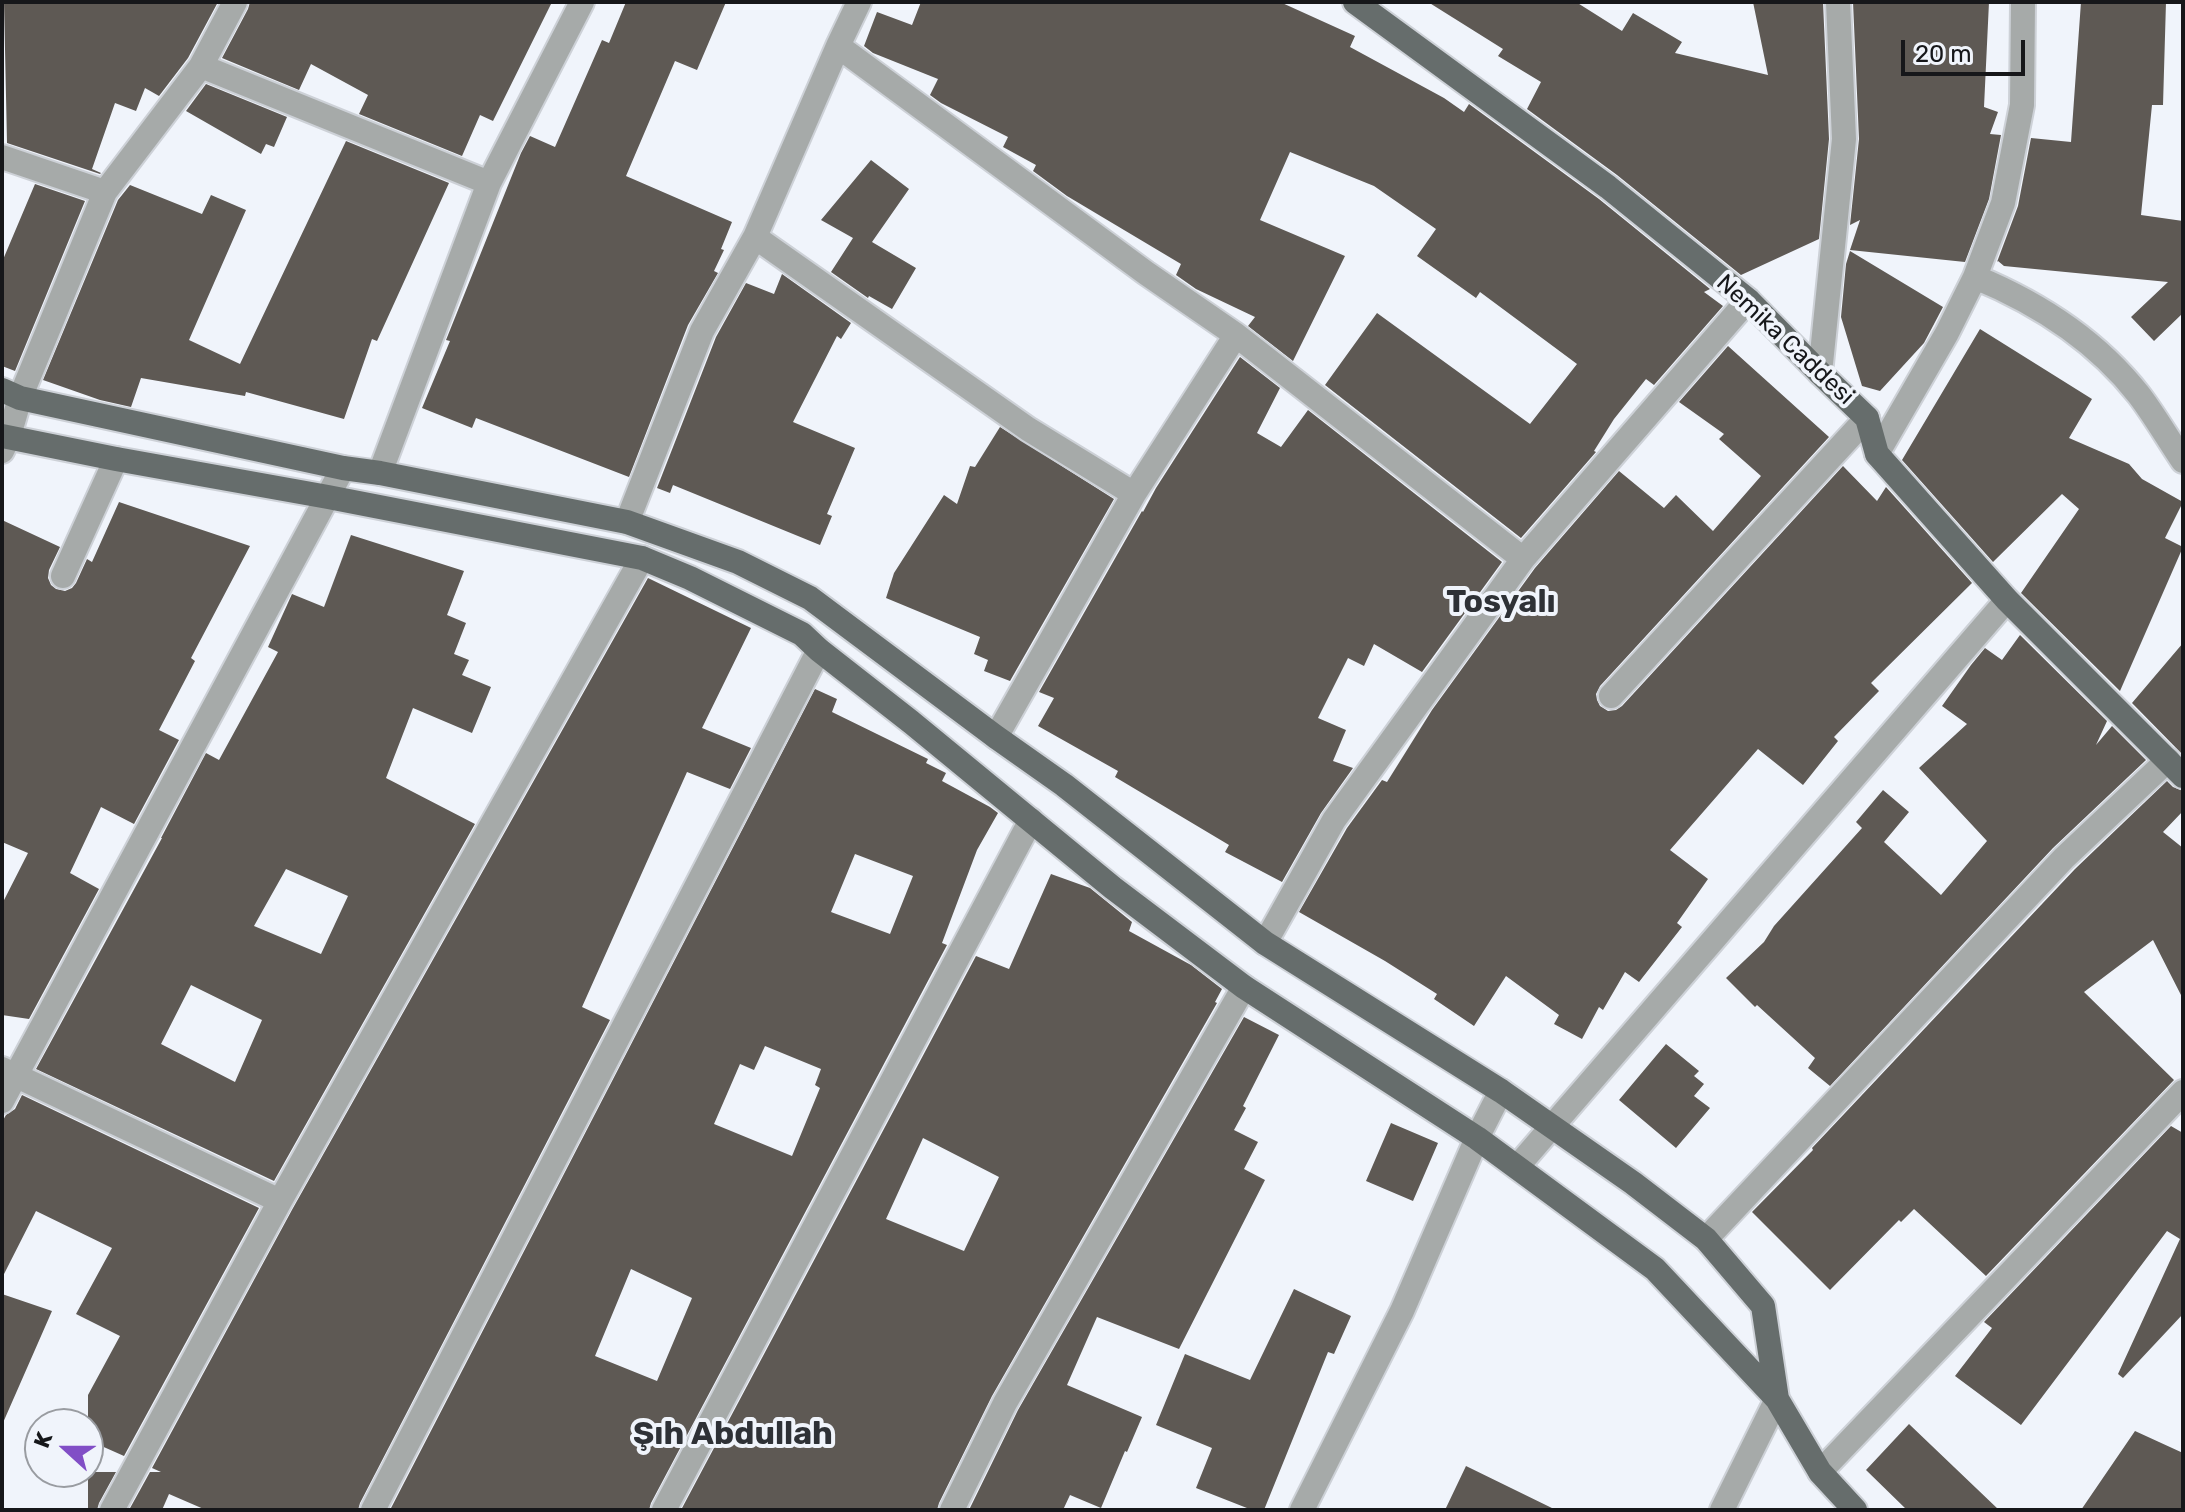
<!DOCTYPE html>
<meta charset="utf-8">
<style>
body{margin:0}
#map{position:relative;width:2185px;height:1512px;overflow:hidden;background:#f0f4fb;font-family:Rubik,sans-serif}
canvas{display:block}
.frame{position:absolute;inset:0;border:4px solid #16171a;pointer-events:none}
.north{position:absolute;left:24px;top:1408px;width:80px;height:80px;box-sizing:border-box;background:#f0f4fb;border:2px solid #999ca1;border-radius:50%;rotate:291deg;font-size:22px;font-weight:700;line-height:32px;text-align:center;color:#16171a}
.north::after{content:'';display:block;margin:auto;width:28px;height:36px;background:#814ec6;clip-path:polygon(50% 0,100% 100%,50% 72%,0 100%)}
.scale{position:absolute;left:1901px;top:40px;width:124px;height:36px;box-sizing:border-box;border:4px solid #16171a;border-top:0;padding-left:10px;font-size:24px;line-height:28px;white-space:nowrap;color:#16171a;-webkit-text-stroke:6px #f0f4fb;paint-order:stroke}
</style>
<div id="map">
<canvas width="2185" height="1512"></canvas>
<div class="frame"></div>
<div class="north">K</div>
<div class="scale">20 m</div>
</div>
<script>
const ctx = document.querySelector('canvas').getContext('2d');
ctx.lineJoin = 'round';
function paint(path, color) { ctx.fillStyle = color; ctx.fill(path, 'evenodd'); }
function trace(path, color, width, dash) { ctx.strokeStyle = color; ctx.lineWidth = width; ctx.lineCap = dash ? 'butt' : 'round'; ctx.setLineDash(dash || []); ctx.stroke(path); }
function drawText(font, color, halo, rows, align = 'center') {
  ctx.font = font + ' Rubik,sans-serif'; ctx.lineWidth = 8; ctx.setLineDash([]); ctx.textBaseline = 'middle'; ctx.strokeStyle = halo; ctx.fillStyle = color; for (const [text, x, y, turn = 0] of rows) {
    ctx.save(); ctx.translate(x, y); ctx.rotate((+turn || 0) * Math.PI / 180); ctx.textAlign = isNaN(turn) ? turn : align; if (halo) ctx.strokeText(text, 0, 0); ctx.fillText(text, 0, 0); ctx.restore();
  }
}
paint(new Path2D(`
 M 4,2 L 218,2 L 188,58 L 159,96 L 145,88 L 136,111 L 115,103 L 92,169 L 101,173 L 100,174 L 7,143 Z
 M 250,2 L 552,2 L 493,121 L 480,115 L 462,156 L 359,114 L 368,95 L 311,64 L 299,90 L 222,58 L 248,9 Z
 M 626,2 L 726,2 L 697,70 L 675,61 L 626,176 L 732,222 L 721,249 L 724,250 L 714,271 L 718,273 L 688,325 L 629,477 L 476,418 L 472,428 L 422,408 L 450,341 L 446,340 L 521,153 L 530,136 L 555,147 L 602,40 L 609,43 Z
 M 921,2 L 1280,2 L 1355,36 L 1350,47 L 1444,98 L 1464,112 L 1469,104 L 1599,199 L 1710,289 L 1704,292 L 1723,306 L 1654,385 L 1646,379 L 1614,419 L 1594,451 L 1596,452 L 1521,538 L 1325,385 L 1377,313 L 1530,424 L 1577,364 L 1480,292 L 1476,298 L 1417,256 L 1436,229 L 1374,186 L 1290,152 L 1260,220 L 1345,256 L 1293,361 L 1248,326 L 1255,317 L 1196,289 L 1176,275 L 1181,264 L 1067,196 L 1033,171 L 1036,165 L 1003,147 L 1008,137 L 941,103 L 930,95 L 938,79 L 873,53 L 864,46 L 877,12 L 912,25 Z
 M 1428,2 L 1576,2 L 1622,31 L 1633,13 L 1682,42 L 1675,53 L 1768,75 L 1753,2 L 1823,2 L 1829,139 L 1819,239 L 1741,275 L 1617,175 L 1527,109 L 1541,82 L 1498,56 L 1503,49 Z
 M 1853,2 L 1989,2 L 1984,107 L 1998,112 L 1990,134 L 2001,135 L 1989,199 L 1965,262 L 1850,250 L 1860,220 L 1850,225 L 1859,139 Z
 M 2081,2 L 2166,2 L 2163,105 L 2152,105 L 2141,215 L 2183,221 L 2183,313 L 2154,341 L 2131,317 L 2168,282 L 2004,266 L 1998,261 L 1997,262 L 2018,206 L 2031,138 L 2071,142 Z
 M 206,84 L 287,117 L 274,147 L 266,144 L 261,154 L 186,111 Z
 M 346,141 L 449,183 L 377,341 L 372,339 L 344,419 L 246,392 L 245,396 L 141,378 L 131,407 L 100,400 L 43,380 L 118,200 L 130,185 L 202,214 L 211,195 L 246,210 L 189,340 L 240,364 Z
 M 871,160 L 909,189 L 872,242 L 916,268 L 892,309 L 869,296 L 868,298 L 831,272 L 853,238 L 821,220 Z
 M 35,184 L 85,201 L 15,371 L 2,366 L 2,262 Z
 M 1850,251 L 1943,307 L 1924,343 L 1880,391 L 1862,386 L 1841,317 L 1846,264 Z
 M 782,274 L 851,323 L 841,339 L 837,336 L 793,422 L 855,448 L 827,514 L 832,516 L 820,545 L 673,485 L 670,493 L 657,488 L 716,337 L 746,283 L 774,294 Z
 M 1980,329 L 2092,399 L 2069,438 L 2129,464 L 2142,479 L 2183,502 L 2165,538 L 2183,547 L 2120,691 L 2021,593 L 2079,509 L 2062,494 L 1993,562 L 1902,460 Z
 M 1728,346 L 1829,437 L 1600,686 L 1596,694 L 1597,700 L 1600,706 L 1608,711 L 1616,710 L 1622,706 L 1843,466 L 1877,501 L 1886,487 L 1972,583 L 1871,683 L 1879,691 L 1834,737 L 1838,741 L 1803,785 L 1758,749 L 1670,850 L 1708,879 L 1677,923 L 1682,927 L 1639,982 L 1625,972 L 1603,1010 L 1599,1007 L 1582,1039 L 1554,1024 L 1559,1015 L 1506,976 L 1474,1026 L 1434,999 L 1437,994 L 1385,961 L 1299,912 L 1347,828 L 1382,780 L 1387,782 L 1432,710 L 1535,568 L 1619,471 L 1664,508 L 1676,495 L 1713,531 L 1761,476 L 1719,439 L 1724,434 L 1679,402 Z
 M 1240,357 L 1280,388 L 1257,433 L 1281,447 L 1308,410 L 1502,562 L 1422,672 L 1374,644 L 1364,666 L 1348,658 L 1318,718 L 1346,730 L 1333,761 L 1353,768 L 1321,813 L 1282,882 L 1225,852 L 1229,845 L 1115,777 L 1118,771 L 1038,726 L 1054,698 L 1039,692 L 1142,511 L 1143,512 L 1156,488 Z
 M 1000,427 L 1114,499 L 1010,681 L 984,671 L 988,660 L 974,654 L 980,637 L 886,598 L 894,573 L 944,495 L 957,504 L 970,466 L 975,467 Z
 M 119,502 L 250,546 L 191,658 L 195,661 L 159,730 L 179,740 L 134,824 L 101,807 L 70,873 L 99,889 L 29,1019 L 2,1015 L 2,904 L 28,853 L 2,842 L 2,520 L 60,547 L 49,570 L 48,578 L 51,585 L 56,589 L 65,591 L 72,588 L 76,583 L 87,559 L 92,562 Z
 M 351,535 L 464,571 L 447,615 L 466,623 L 454,654 L 469,660 L 462,675 L 491,687 L 472,733 L 413,708 L 386,778 L 475,824 L 274,1181 L 36,1069 L 162,838 L 161,838 L 206,753 L 219,760 L 278,652 L 268,647 L 292,594 L 324,607 ZM 286,869 L 348,896 L 321,954 L 254,926 ZM 191,985 L 262,1020 L 235,1082 L 161,1044 Z
 M 648,578 L 751,628 L 702,728 L 751,748 L 730,789 L 687,772 L 582,1007 L 610,1020 L 360,1503 L 358,1510 L 206,1510 L 169,1494 L 162,1510 L 129,1510 L 150,1472 L 161,1472 L 152,1468 L 293,1208 Z
 M 2020,635 L 2107,721 L 2096,745 L 2112,726 L 2146,760 L 2053,848 L 1830,1086 L 1808,1068 L 1815,1058 L 1757,1005 L 1755,1007 L 1726,978 L 1764,942 L 1774,926 L 1862,828 L 1856,822 L 1883,790 L 1909,812 L 1884,842 L 1941,895 L 1987,841 L 1919,768 L 1967,724 L 1942,706 L 1971,665 L 1985,648 L 2002,660 Z
 M 2183,643 L 2183,755 L 2132,703 Z
 M 815,689 L 837,699 L 832,712 L 928,759 L 926,763 L 946,773 L 942,781 L 990,807 L 998,813 L 977,850 L 942,943 L 947,945 L 651,1503 L 649,1510 L 390,1510 ZM 855,854 L 913,876 L 890,934 L 831,912 ZM 765,1046 L 821,1069 L 815,1085 L 820,1088 L 792,1156 L 714,1124 L 740,1064 L 754,1070 ZM 631,1269 L 692,1298 L 657,1381 L 595,1356 Z
 M 2167,781 L 2173,787 L 2183,791 L 2183,811 L 2163,832 L 2183,848 L 2183,999 L 2153,940 L 2084,992 L 2174,1080 L 1986,1276 L 1914,1209 L 1901,1222 L 1899,1220 L 1830,1290 L 1752,1212 L 1813,1150 L 1812,1148 L 2075,869 Z
 M 1051,874 L 1090,888 L 1132,922 L 1129,931 L 1191,965 L 1222,989 L 1215,1002 L 1217,1003 L 992,1396 L 939,1503 L 937,1510 L 681,1510 L 976,956 L 1009,969 ZM 923,1138 L 999,1177 L 964,1251 L 886,1219 Z
 M 1244,1017 L 1279,1035 L 1243,1106 L 1246,1108 L 1234,1130 L 1258,1142 L 1244,1169 L 1265,1180 L 1179,1349 L 1097,1317 L 1067,1385 L 1142,1417 L 1127,1452 L 1125,1451 L 1101,1508 L 1070,1495 L 1063,1510 L 969,1510 L 1018,1410 Z
 M 1666,1044 L 1699,1071 L 1694,1076 L 1704,1084 L 1694,1096 L 1710,1108 L 1676,1148 L 1619,1100 Z
 M 22,1095 L 259,1208 L 124,1456 L 88,1440 L 88,1395 L 120,1336 L 76,1314 L 112,1248 L 36,1211 L 2,1278 L 2,1122 L 6,1115 L 15,1109 Z
 M 1391,1123 L 1438,1143 L 1413,1201 L 1366,1181 Z
 M 2171,1126 L 2183,1133 L 2183,1314 L 2123,1378 L 2118,1374 L 2180,1239 L 2167,1231 L 2021,1425 L 1955,1376 L 1992,1328 L 1984,1322 Z
 M 1294,1289 L 1351,1316 L 1334,1354 L 1328,1352 L 1264,1510 L 1252,1510 L 1196,1488 L 1212,1448 L 1156,1425 L 1185,1354 L 1250,1380 Z
 M 2,1294 L 52,1311 L 2,1425 Z
 M 1909,1424 L 1999,1510 L 1907,1510 L 1866,1470 Z
 M 2135,1431 L 2183,1453 L 2183,1510 L 2081,1510 Z
 M 1466,1466 L 1556,1510 L 1445,1510 Z
 M 88,1472 L 116,1472 L 99,1503 L 97,1510 L 88,1510 Z`), '#5e5954');
const minor = new Path2D(`
 M 838,46 L 1146,273 L 1236,335 L 1523,559
 M 201,66 L 489,183
 M 2,157 L 105,192
 M 755,237 L 1028,429 L 1134,494
 M 1975,277 C 2038,303 2096,340 2139,395 C 2155,416 2168,439 2183,461
 M 1820,373 L 1844,139 L 1838,2
 M 2,451 L 8,439 L 20,398 L 105,192 L 201,66 L 235,2
 M 1877,454 L 1947,333 L 1975,277 L 2003,203 L 2022,105 L 2023,2
 M 380,473 L 489,183 L 582,2
 M 627,522 L 702,331 L 755,237 L 838,46 L 859,2
 M 63,576 L 116,459
 M 1611,696 L 1867,418
 M 996,737 L 1134,494 L 1236,335
 M 1265,943 L 1334,820 L 1523,559 L 1748,300
 M 2,1069 L 280,1201
 M 2,1101 L 343,468
 M 1517,1167 L 2007,600
 M 1706,1239 L 2064,858 L 2168,760
 M 1820,1472 L 2183,1092
 M 112,1510 L 280,1201 L 642,558
 M 373,1510 L 819,650
 M 664,1510 L 1031,820
 M 952,1510 L 1005,1403 L 1244,987
 M 1302,1510 L 1402,1311 L 1477,1138 L 1501,1091
 M 1722,1510 L 1777,1399`);
const major = new Path2D(`
 M 1355,2 L 1608,187 L 1748,300 L 1820,373 L 1867,418 L 1877,454 L 2007,600 L 2183,776
 M 2,390 L 20,398 L 343,468 L 380,473 L 627,522 L 738,562 L 810,598 L 996,737 L 1064,785 L 1265,943 L 1501,1091 L 1633,1183 L 1706,1239 L 1763,1306 L 1777,1399
 M 2,436 L 116,459 L 328,497 L 642,558 L 690,578 L 802,634 L 819,650 L 911,722 L 1113,888 L 1244,987 L 1477,1138 L 1655,1269 L 1777,1399 L 1820,1472 L 1855,1510`);
trace(minor, '#cdd1d7', 28);
trace(major, '#cdd1d7', 28);
trace(minor, '#a6aaa9', 24);
trace(major, '#666d6c', 24);
drawText('24px', '#16171a', '#f0f4fb', [
 ["Nemika Caddesi",1785,340,43]
]);
drawText('bold 32px', '#2e3136', '#f0f4fb', [
 ["Tosyalı",1501,603],
 ["Şıh Abdullah",733,1435]
]);
</script>
